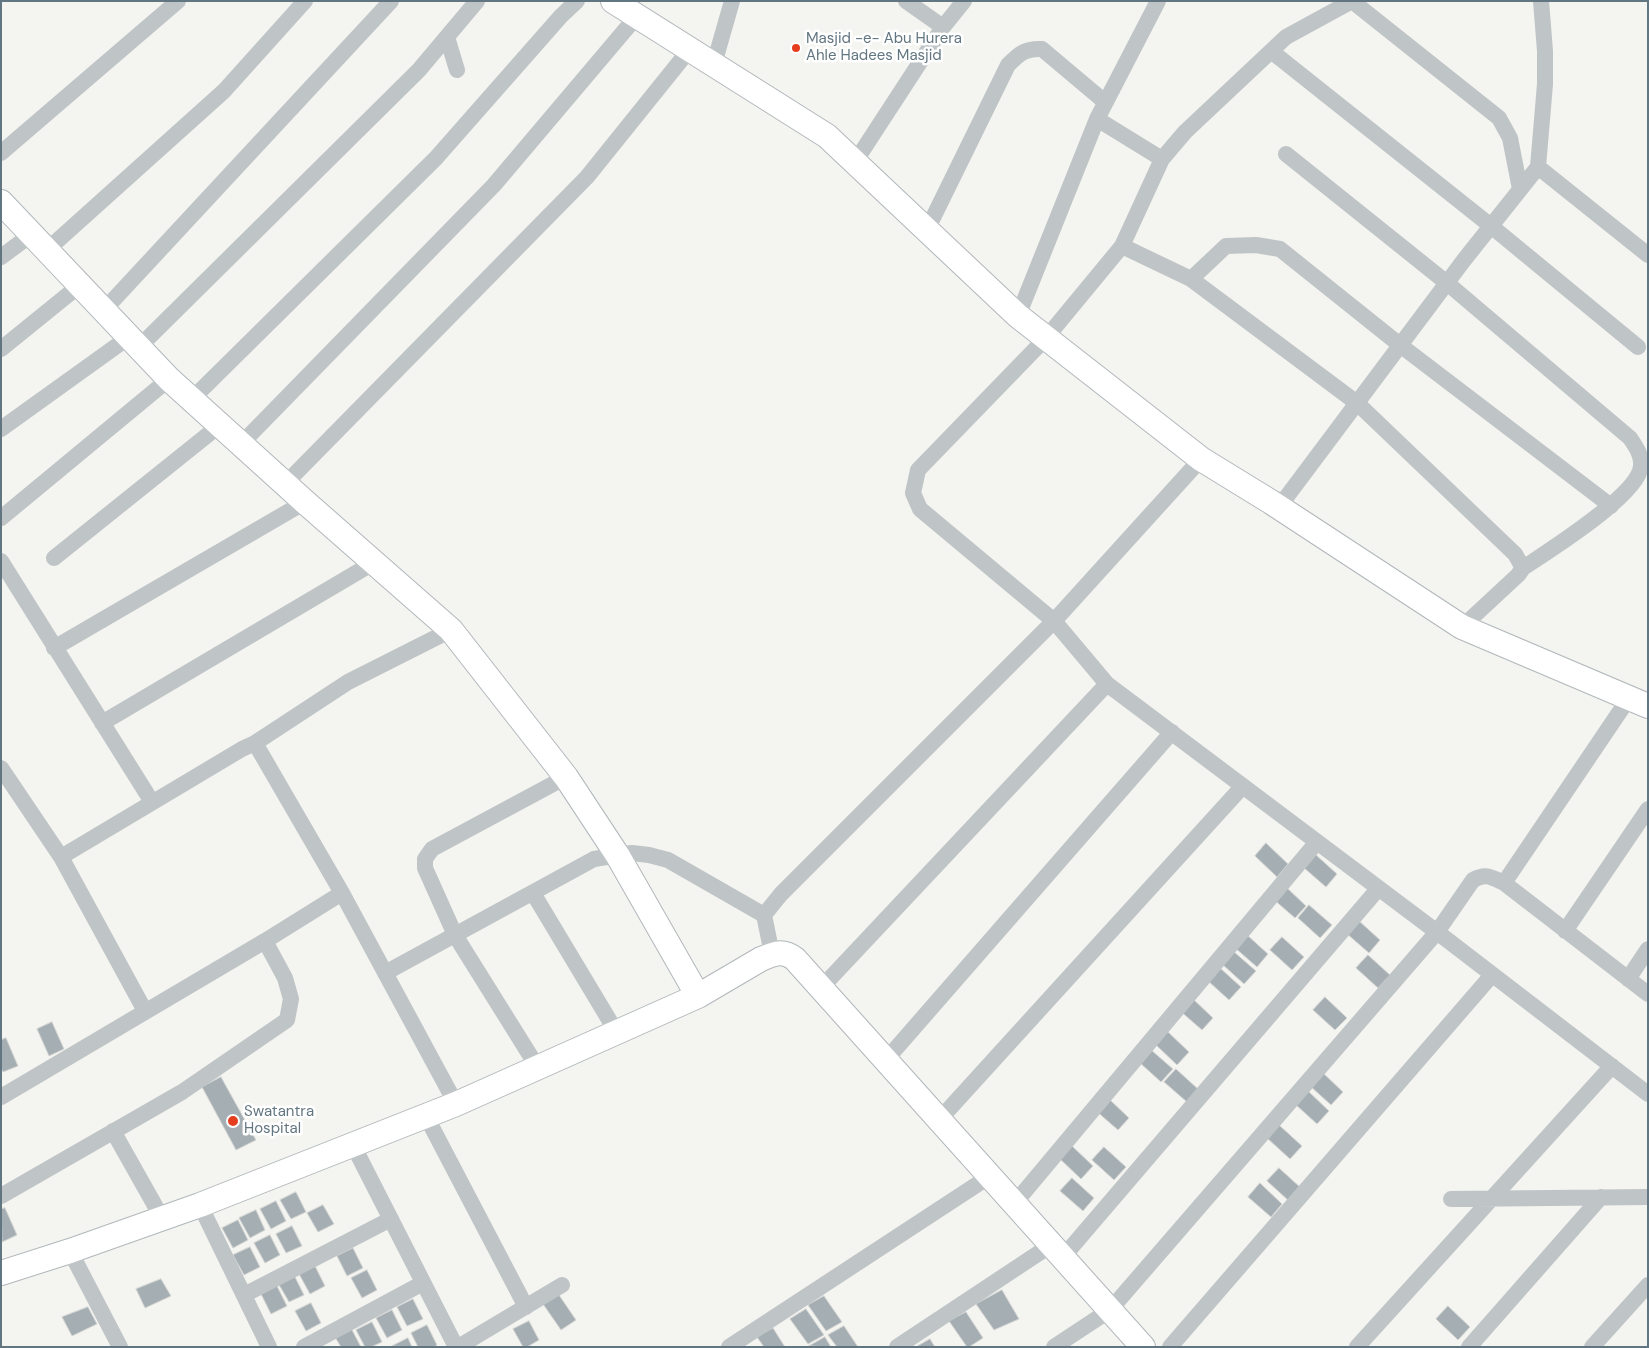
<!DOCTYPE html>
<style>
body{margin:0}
#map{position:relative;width:1649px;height:1348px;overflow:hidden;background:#f4f4f0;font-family:"DM Sans",sans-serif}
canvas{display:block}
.frame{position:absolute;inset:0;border:2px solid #627681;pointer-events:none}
</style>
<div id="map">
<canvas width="1649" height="1348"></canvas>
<div class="frame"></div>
</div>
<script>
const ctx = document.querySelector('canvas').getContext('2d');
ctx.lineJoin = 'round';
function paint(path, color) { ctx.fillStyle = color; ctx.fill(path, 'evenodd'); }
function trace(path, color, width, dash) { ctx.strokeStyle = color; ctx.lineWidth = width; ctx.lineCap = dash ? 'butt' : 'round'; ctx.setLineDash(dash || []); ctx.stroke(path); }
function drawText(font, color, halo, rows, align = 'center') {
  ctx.font = font + ' "DM Sans",sans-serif'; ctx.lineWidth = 5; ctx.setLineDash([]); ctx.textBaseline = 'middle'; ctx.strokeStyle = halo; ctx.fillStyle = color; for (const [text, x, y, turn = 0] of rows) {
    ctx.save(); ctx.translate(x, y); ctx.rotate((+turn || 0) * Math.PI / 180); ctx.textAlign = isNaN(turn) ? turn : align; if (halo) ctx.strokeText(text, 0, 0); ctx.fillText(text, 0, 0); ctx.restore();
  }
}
const building = new Path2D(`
 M 1266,843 L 1288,864 L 1277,877 L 1255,856 Z
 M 1315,854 L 1337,874 L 1326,887 L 1303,867 Z
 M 1284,885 L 1306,906 L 1295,918 L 1272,898 Z
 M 1309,905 L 1332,925 L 1320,938 L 1298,918 Z
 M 1358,920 L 1380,940 L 1369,953 L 1346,933 Z
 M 1246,934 L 1268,954 L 1257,967 L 1234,947 Z
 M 1282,937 L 1304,957 L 1292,970 L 1270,950 Z
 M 1233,951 L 1256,971 L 1244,984 L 1222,964 Z
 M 1368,955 L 1390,975 L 1378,988 L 1356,968 Z
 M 1219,967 L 1241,987 L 1229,1000 L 1207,980 Z
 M 1191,997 L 1213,1018 L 1202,1030 L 1179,1010 Z
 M 1325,997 L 1347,1018 L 1335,1030 L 1313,1010 Z
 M 52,1022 L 64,1049 L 49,1056 L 37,1029 Z
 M 1167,1031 L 1189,1052 L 1177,1065 L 1155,1044 Z
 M 6,1038 L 18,1066 L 3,1072 L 1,1068 L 1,1040 Z
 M 1150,1049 L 1173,1069 L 1161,1082 L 1139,1062 Z
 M 1176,1069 L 1198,1089 L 1187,1102 L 1164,1082 Z
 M 1321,1071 L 1343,1092 L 1331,1105 L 1309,1085 Z
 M 221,1077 L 256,1140 L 236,1150 L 202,1087 Z
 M 1307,1090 L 1329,1111 L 1317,1124 L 1295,1104 Z
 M 1107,1097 L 1129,1118 L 1118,1130 L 1095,1110 Z
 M 1279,1125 L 1302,1146 L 1290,1159 L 1267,1138 Z
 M 1071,1145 L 1093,1166 L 1081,1179 L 1059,1158 Z
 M 1104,1147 L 1126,1167 L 1114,1180 L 1092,1160 Z
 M 1279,1168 L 1301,1188 L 1289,1201 L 1267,1181 Z
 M 1072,1178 L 1094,1198 L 1083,1211 L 1060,1191 Z
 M 1260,1183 L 1282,1204 L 1271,1217 L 1248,1197 Z
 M 296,1192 L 306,1212 L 291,1219 L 280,1200 Z
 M 276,1201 L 286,1221 L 271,1229 L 260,1209 Z
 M 323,1205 L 334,1224 L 318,1232 L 307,1213 Z
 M 5,1208 L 17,1235 L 2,1242 L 1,1209 Z
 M 256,1210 L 265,1230 L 250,1238 L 239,1218 Z
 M 238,1220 L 248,1240 L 233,1248 L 222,1228 Z
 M 292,1226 L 302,1246 L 286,1253 L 276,1234 Z
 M 270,1235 L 280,1255 L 265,1263 L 254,1243 Z
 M 250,1247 L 260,1267 L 244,1275 L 233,1255 Z
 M 353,1248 L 363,1268 L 347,1276 L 337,1256 Z
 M 315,1266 L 325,1286 L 310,1294 L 299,1274 Z
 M 367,1270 L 377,1290 L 362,1298 L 351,1278 Z
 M 294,1275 L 304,1295 L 289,1302 L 278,1283 Z
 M 161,1279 L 171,1296 L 145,1308 L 136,1289 Z
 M 277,1286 L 287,1306 L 271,1314 L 261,1294 Z
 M 1002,1290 L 1019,1319 L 994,1330 L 976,1304 Z
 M 559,1295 L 576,1320 L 561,1330 L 543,1304 Z
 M 824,1296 L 842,1322 L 826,1331 L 808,1305 Z
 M 413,1299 L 423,1319 L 407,1326 L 397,1307 Z
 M 311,1303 L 321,1323 L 306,1331 L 295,1311 Z
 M 1448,1306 L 1470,1327 L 1458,1340 L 1436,1319 Z
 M 88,1307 L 97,1324 L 72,1336 L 62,1317 Z
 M 806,1309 L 824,1335 L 808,1344 L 790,1319 Z
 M 392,1310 L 402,1330 L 387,1338 L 376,1318 Z
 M 966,1312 L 983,1338 L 969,1347 L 967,1347 L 949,1321 Z
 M 529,1321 L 539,1340 L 527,1347 L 523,1347 L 513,1329 Z
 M 372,1322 L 382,1342 L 371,1347 L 365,1347 L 356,1330 Z
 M 427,1325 L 437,1345 L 434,1347 L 418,1347 L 411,1333 Z
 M 844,1326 L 858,1347 L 837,1347 L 828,1335 Z
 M 351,1328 L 361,1347 L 341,1347 L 335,1337 Z
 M 773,1328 L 785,1347 L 764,1347 L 757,1337 Z
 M 825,1337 L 831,1347 L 809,1346 Z
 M 408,1338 L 412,1347 L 392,1346 Z
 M 930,1339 L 935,1347 L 916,1347 Z`);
paint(building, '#a5afb3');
trace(building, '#d5d5d3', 1);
const secondary = new Path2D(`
 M 613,1 L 827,136 L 1018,316 L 1201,459 L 1271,502 L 1462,627 L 1648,706
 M 1,202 L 169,379 L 305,502 L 451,630 L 566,777 L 618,856 L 698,996
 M 1,1273 L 70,1251 L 200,1205 L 456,1104 L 698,996 L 761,959 C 775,953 783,950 795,959 L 1143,1347`);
trace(secondary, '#b1b7bb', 26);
trace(new Path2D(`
 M 906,1 L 943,27
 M 1352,1 L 1499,118 L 1510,138 L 1520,189
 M 1541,1 L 1545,51 L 1545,84 L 1538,167 L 1648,255
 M 447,37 L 457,70
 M 1271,51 L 1491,226 L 1638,347
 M 714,64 L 732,1
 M 1097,119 L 1162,159 L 1185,132 L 1286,37 L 1352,1
 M 1,153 L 178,1
 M 1286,154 L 1447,283 L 1630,438 C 1636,447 1642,455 1641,466 C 1639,495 1548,551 1523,568
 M 855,162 L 943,27 L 964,1
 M 927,230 L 1008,65 C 1019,54 1025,48 1042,49 L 1105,102
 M 1122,246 L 1162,159
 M 47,250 L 224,91 L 305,1
 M 1,257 L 32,234
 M 1191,279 L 1226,246 L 1256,245 L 1280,249 L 1400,345 L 1611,506
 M 104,310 L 391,1
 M 1018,316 L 1097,119 L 1158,1
 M 139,347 L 419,70 L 477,1
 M 1,349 L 80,285
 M 192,399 L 436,158 L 561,16 L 577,1
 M 1,429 L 129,337
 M 241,444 L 494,185 L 637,16
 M 285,484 L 587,177 L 690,49
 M 1279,507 L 1464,260 L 1538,167
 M 1,518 L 169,379
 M 54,558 L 220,425
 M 1,561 L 152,802
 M 54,648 L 305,502
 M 1107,684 L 1437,932 L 1648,1094
 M 1629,698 L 1504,883 L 1648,994
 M 102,723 L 373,563
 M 255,743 L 348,682 L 451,630
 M 1,768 L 61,857 L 145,1011
 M 61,857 L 242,749 L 255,743 L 342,893 L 456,1104
 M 533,893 L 617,1033
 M 1565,931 L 1648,809
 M 772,954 L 764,915 L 781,894 L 1054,621 L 1201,459
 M 385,973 L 594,859 L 632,853 L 649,855 L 668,860 L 764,915
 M 1628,979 L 1648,949
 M 821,988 L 1107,684 L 1054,621 L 920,509 L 913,493 L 918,470 L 1046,338 L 1122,246 L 1191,279 L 1357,403 L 1515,554 L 1523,568 L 1518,575 L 1462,627
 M 885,1061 L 1172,732
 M 538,1068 L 455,935 L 425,868 L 425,859 L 432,849 L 566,777
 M 1,1097 L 265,941 L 342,893
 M 426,1116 L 526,1307
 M 939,1120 L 1243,786
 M 113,1131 L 162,1218
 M 353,1145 L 456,1347
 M 1,1196 L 182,1092 L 287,1020 L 291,999 L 285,978 L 265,941
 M 1451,1199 L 1648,1197
 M 1014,1204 L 1317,842
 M 200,1205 L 269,1347
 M 70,1251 L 120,1347
 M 1063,1257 L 1378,889
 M 244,1295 L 391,1219
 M 304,1347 L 423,1283
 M 458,1347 L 562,1285
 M 729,1347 L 990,1176
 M 897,1347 L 1051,1245
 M 1054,1347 L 1110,1310 L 1437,932 L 1473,880 C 1486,873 1491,877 1504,883
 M 1170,1347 L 1492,975
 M 1357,1347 L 1612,1066
 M 1469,1347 L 1601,1197
 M 1592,1347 L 1648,1285`), '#bfc4c6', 16);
trace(secondary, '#fff', 24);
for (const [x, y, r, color] of [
 [796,48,5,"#e53e1f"],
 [233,1121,6,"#e53e1f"]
]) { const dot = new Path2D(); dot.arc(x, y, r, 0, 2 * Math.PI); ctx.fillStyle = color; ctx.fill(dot); trace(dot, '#fff', 2); }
drawText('15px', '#627681', '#fff', [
 ["Masjid -e- Abu Hurera",806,39],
 ["Ahle Hadees Masjid",806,56],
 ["Swatantra",244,1112],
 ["Hospital",244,1129]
], 'left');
</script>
